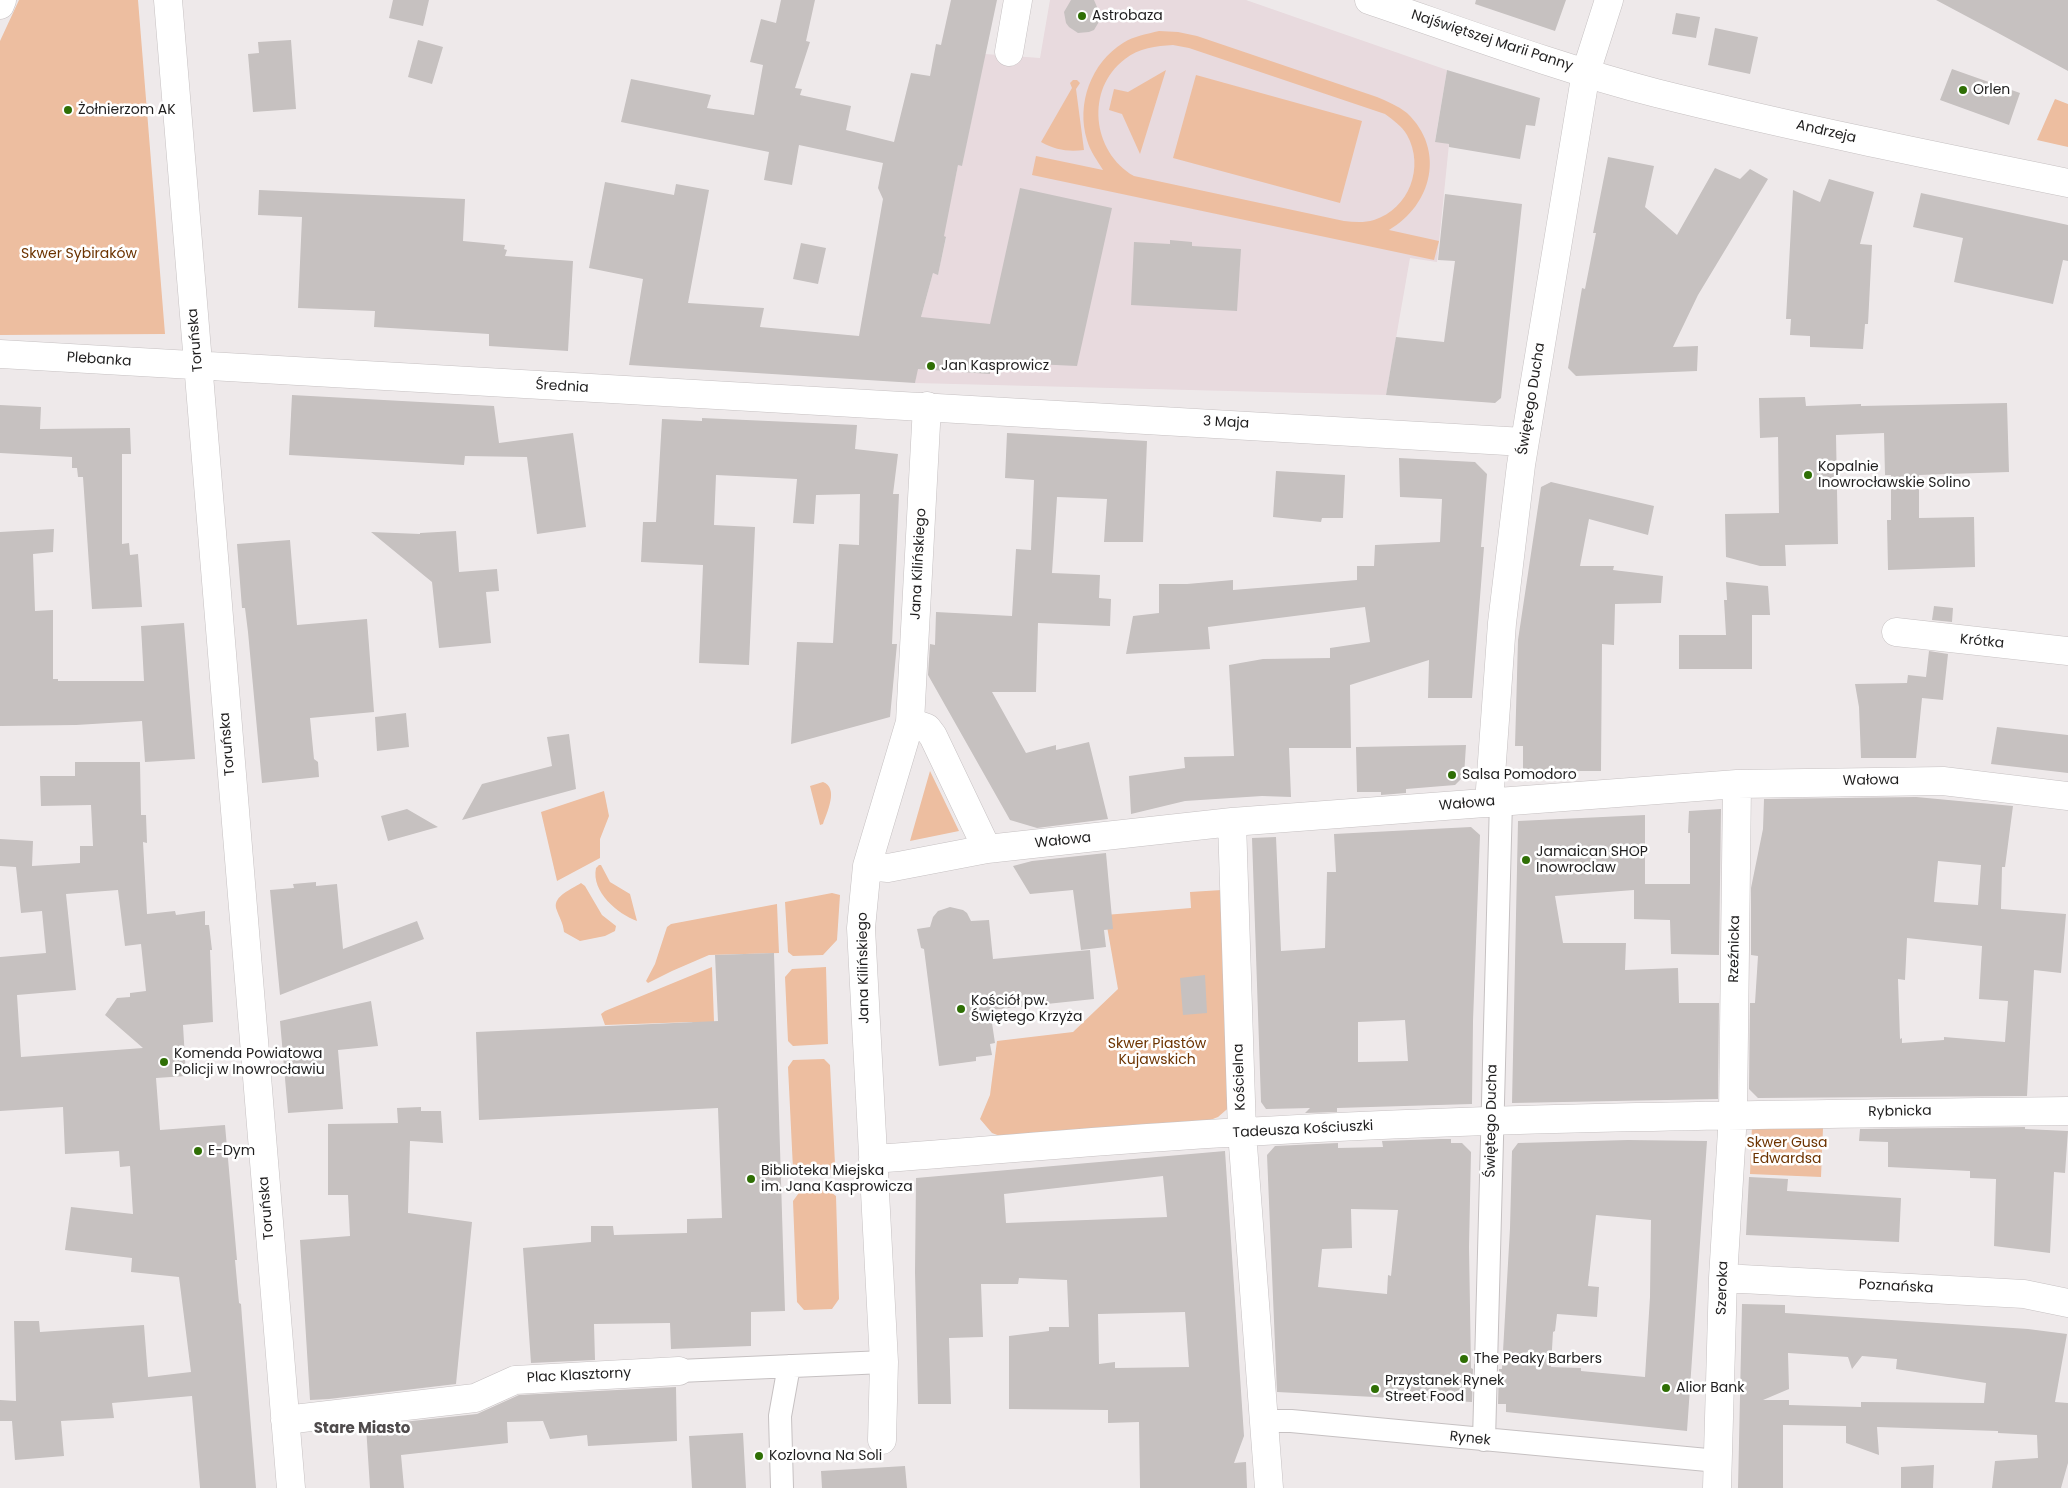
<!DOCTYPE html>
<meta charset="utf-8">
<style>
body{margin:0}
canvas{display:block;background:#eee9ea}
</style>
<canvas width="2068" height="1488"></canvas>
<script>
const ctx = document.querySelector('canvas').getContext('2d');
ctx.lineJoin = 'round';
function paint(path, color) { ctx.fillStyle = color; ctx.fill(path, 'evenodd'); }
function trace(path, color, width, dash) { ctx.strokeStyle = color; ctx.lineWidth = width; ctx.lineCap = dash ? 'butt' : 'round'; ctx.setLineDash(dash || []); ctx.stroke(path); }
function drawText(font, color, halo, rows, align = 'center') {
  ctx.font = font + ' Poppins,sans-serif'; ctx.lineWidth = 5; ctx.setLineDash([]); ctx.textBaseline = 'middle'; ctx.strokeStyle = halo; ctx.fillStyle = color; for (const [text, x, y, turn = 0] of rows) {
    ctx.save(); ctx.translate(x, y); ctx.rotate((+turn || 0) * Math.PI / 180); ctx.textAlign = isNaN(turn) ? turn : align; if (halo) ctx.strokeText(text, 0, 0); ctx.fillText(text, 0, 0); ctx.restore();
  }
}
paint(new Path2D(`
 M 1050,0 L 1246,0 L 1447,70 L 1435,141 L 1449,144 L 1437,262 L 1410,258 L 1386,395 L 915,383 L 921,345 L 921,317 L 933,273 L 938,274 L 946,238 L 943,236 L 958,165 L 962,165 L 985,54 L 1040,58 Z`), '#e8dade');
paint(new Path2D(`
 M 19,0 L 138,0 L 165,334 L 0,335 L 0,41 Z
 M 1159,31 L 1178,32 L 1197,36 L 1377,97 C 1387,101 1398,106 1407,113 C 1446,150 1432,205 1389,230 L 1439,241 L 1434,260 L 1032,175 L 1036,156 L 1103,170 C 1097,160 1090,151 1087,140 C 1076,104 1091,63 1123,43 C 1134,36 1147,34 1159,31 ZM 1173,45 L 1189,48 L 1385,114 C 1393,120 1402,126 1407,135 C 1425,167 1409,209 1374,220 C 1364,223 1354,222 1344,221 L 1134,176 C 1092,152 1085,89 1125,59 C 1139,48 1156,46 1173,45 Z
 M 1166,70 L 1140,154 L 1122,114 L 1109,110 L 1114,89 L 1128,92 Z
 M 1196,75 L 1362,121 L 1340,203 L 1173,158 Z
 M 1073,80 L 1077,80 L 1080,83 L 1076,89 L 1084,150 C 1068,152 1056,150 1041,142 L 1072,88 L 1070,83 Z
 M 2055,99 L 2068,104 L 2068,147 L 2037,140 Z
 M 930,771 L 959,831 L 910,841 Z
 M 823,782 C 839,788 827,812 823,824 L 820,825 L 810,786 Z
 M 604,791 L 609,816 L 600,839 L 600,858 L 557,881 L 541,812 Z
 M 599,865 L 601,865 L 610,882 L 630,894 L 637,921 C 618,914 591,892 596,868 Z
 M 581,883 L 585,886 L 602,915 L 616,926 L 615,931 L 605,936 L 580,941 L 564,932 C 563,922 559,917 556,908 C 553,896 572,889 581,883 Z
 M 1222,890 L 1233,1104 L 1218,1117 L 1205,1122 L 1000,1136 L 992,1133 L 980,1119 L 990,1095 L 997,1041 L 1073,1032 L 1118,989 L 1105,915 L 1191,908 L 1190,892 Z
 M 832,893 L 840,895 L 837,940 L 823,955 L 793,956 L 788,952 L 785,902 Z
 M 777,904 L 779,953 L 709,955 L 672,971 L 648,983 L 646,981 L 655,964 L 667,927 L 671,924 Z
 M 712,967 L 715,1049 L 692,1022 L 605,1025 L 601,1014 L 605,1011 Z
 M 826,967 L 828,1044 L 793,1046 L 788,1041 L 785,977 L 792,969 Z
 M 824,1059 L 830,1065 L 835,1164 L 827,1174 L 800,1176 L 793,1169 L 788,1067 L 793,1060 Z
 M 1752,1125 L 1823,1128 L 1821,1177 L 1750,1174 Z
 M 801,1190 L 828,1190 L 836,1196 L 839,1299 L 832,1309 L 804,1310 L 797,1302 L 793,1201 Z`), '#edbea0');
paint(new Path2D(`
 M 393,0 L 429,0 L 423,26 L 389,18 Z
 M 781,0 L 815,0 L 806,41 L 810,42 L 795,88 L 802,89 L 800,95 L 851,106 L 846,130 L 894,142 L 911,73 L 930,76 L 936,44 L 941,45 L 951,0 L 997,0 L 962,166 L 958,165 L 944,236 L 946,237 L 938,275 L 933,273 L 921,317 L 990,324 L 1020,188 L 1112,208 L 1077,366 L 991,362 L 990,374 L 918,369 L 915,383 L 629,365 L 643,279 L 589,268 L 605,182 L 674,195 L 676,184 L 709,190 L 688,303 L 764,308 L 760,327 L 859,336 L 883,199 L 878,188 L 883,163 L 799,145 L 792,185 L 764,180 L 769,152 L 621,122 L 631,79 L 711,95 L 707,108 L 754,115 L 763,65 L 750,62 L 761,19 L 776,23 Z
 M 1071,0 L 1094,0 L 1100,14 L 1100,20 L 1094,30 L 1089,32 L 1078,33 L 1069,27 L 1066,23 L 1064,12 Z
 M 1476,0 L 1566,0 L 1555,31 L 1475,4 Z
 M 1936,0 L 2068,0 L 2068,71 L 1998,33 Z
 M 1676,13 L 1700,17 L 1696,38 L 1672,34 Z
 M 1715,28 L 1758,37 L 1750,74 L 1708,65 Z
 M 291,40 L 296,109 L 253,112 L 248,54 L 259,53 L 258,42 Z
 M 418,40 L 443,47 L 432,84 L 408,77 Z
 M 1952,69 L 2020,93 L 2009,125 L 1940,100 Z
 M 1447,70 L 1540,98 L 1535,126 L 1526,125 L 1520,159 L 1449,147 L 1449,144 L 1435,142 Z
 M 1608,157 L 1654,166 L 1645,207 L 1677,235 L 1715,168 L 1740,179 L 1750,169 L 1768,179 L 1698,295 L 1673,347 L 1698,346 L 1697,371 L 1576,376 L 1568,368 L 1582,288 L 1585,289 L 1596,233 L 1593,233 Z
 M 1829,179 L 1874,192 L 1860,244 L 1872,245 L 1868,324 L 1865,324 L 1863,349 L 1810,347 L 1810,336 L 1790,335 L 1791,319 L 1786,319 L 1793,190 L 1820,202 Z
 M 259,190 L 465,199 L 463,241 L 505,245 L 504,249 L 507,250 L 505,256 L 573,261 L 568,351 L 489,346 L 489,334 L 374,327 L 375,311 L 298,308 L 302,217 L 258,215 Z
 M 1921,193 L 2068,225 L 2068,261 L 2063,260 L 2053,304 L 1954,282 L 1963,238 L 1913,227 Z
 M 1445,194 L 1522,204 L 1501,398 L 1495,403 L 1386,395 L 1396,337 L 1444,342 L 1455,261 L 1438,260 Z
 M 1170,240 L 1192,242 L 1192,246 L 1241,249 L 1237,311 L 1131,305 L 1134,242 L 1170,244 Z
 M 801,243 L 826,248 L 818,284 L 793,279 Z
 M 292,395 L 494,406 L 499,443 L 573,433 L 586,527 L 537,534 L 527,457 L 465,456 L 464,465 L 289,455 Z
 M 1805,397 L 1806,406 L 1861,404 L 1861,406 L 2007,403 L 2009,472 L 1919,475 L 1919,518 L 1974,517 L 1975,567 L 1888,570 L 1887,520 L 1891,520 L 1891,475 L 1885,475 L 1884,433 L 1836,435 L 1838,544 L 1785,545 L 1786,566 L 1760,566 L 1726,557 L 1725,514 L 1779,513 L 1778,437 L 1760,438 L 1759,398 Z
 M 0,405 L 41,407 L 40,429 L 130,428 L 131,454 L 122,454 L 122,544 L 129,543 L 130,555 L 138,554 L 142,607 L 92,609 L 83,477 L 78,477 L 77,468 L 72,468 L 72,457 L 0,453 Z
 M 702,418 L 857,425 L 855,449 L 898,454 L 893,494 L 899,494 L 892,644 L 897,644 L 890,717 L 791,744 L 797,642 L 833,643 L 839,544 L 859,545 L 860,494 L 816,495 L 814,524 L 793,523 L 797,479 L 716,475 L 714,525 L 755,527 L 749,665 L 699,663 L 703,565 L 641,562 L 643,522 L 656,522 L 662,419 L 702,421 Z
 M 1007,433 L 1147,441 L 1143,542 L 1104,542 L 1107,499 L 1057,497 L 1052,573 L 1100,575 L 1099,598 L 1111,599 L 1110,626 L 1038,623 L 1036,692 L 992,692 L 1026,753 L 1056,745 L 1056,750 L 1089,742 L 1108,819 L 1037,828 L 1010,820 L 928,675 L 930,644 L 935,645 L 936,612 L 1012,616 L 1016,549 L 1031,550 L 1034,480 L 1005,478 Z
 M 1399,458 L 1475,462 L 1487,474 L 1481,547 L 1484,547 L 1472,698 L 1428,698 L 1429,660 L 1350,685 L 1351,748 L 1289,748 L 1291,797 L 1262,796 L 1185,801 L 1131,814 L 1129,776 L 1185,768 L 1184,757 L 1234,756 L 1229,665 L 1263,659 L 1330,658 L 1330,648 L 1370,642 L 1365,607 L 1208,627 L 1210,649 L 1126,654 L 1133,616 L 1159,613 L 1159,584 L 1187,584 L 1233,580 L 1233,590 L 1357,580 L 1357,566 L 1374,566 L 1375,545 L 1440,542 L 1442,499 L 1400,497 Z
 M 1276,471 L 1345,475 L 1343,518 L 1322,518 L 1321,522 L 1273,517 Z
 M 1551,482 L 1654,506 L 1648,535 L 1589,519 L 1580,566 L 1614,566 L 1613,570 L 1663,576 L 1661,603 L 1615,604 L 1614,645 L 1602,644 L 1601,771 L 1523,771 L 1523,746 L 1515,746 L 1518,640 L 1541,487 Z
 M 54,529 L 53,552 L 33,554 L 35,611 L 53,610 L 53,679 L 58,679 L 58,681 L 144,681 L 141,626 L 184,623 L 195,759 L 145,762 L 142,721 L 76,725 L 0,726 L 0,532 Z
 M 456,531 L 459,572 L 497,569 L 499,591 L 486,592 L 491,643 L 439,648 L 432,582 L 371,532 L 420,534 L 420,533 Z
 M 290,540 L 297,625 L 367,619 L 374,712 L 310,718 L 314,759 L 318,762 L 319,777 L 262,783 L 248,632 L 245,608 L 242,608 L 237,544 Z
 M 1726,582 L 1768,586 L 1770,615 L 1752,615 L 1752,669 L 1679,669 L 1679,635 L 1726,635 L 1724,600 L 1727,600 Z
 M 1934,606 L 1953,608 L 1952,622 L 1932,620 Z
 M 1929,651 L 1948,654 L 1943,700 L 1922,698 L 1916,758 L 1861,758 L 1859,707 L 1855,684 L 1907,683 L 1908,675 L 1926,677 Z
 M 406,713 L 409,747 L 377,751 L 375,717 Z
 M 1997,727 L 2068,735 L 2068,773 L 1991,764 Z
 M 569,734 L 576,789 L 462,820 L 482,784 L 552,766 L 547,737 Z
 M 1466,745 L 1464,776 L 1455,785 L 1406,789 L 1406,793 L 1381,795 L 1381,792 L 1357,792 L 1356,747 Z
 M 75,762 L 140,762 L 141,815 L 146,815 L 147,843 L 143,842 L 147,914 L 175,911 L 176,915 L 205,911 L 205,925 L 209,925 L 212,950 L 210,950 L 213,1022 L 183,1025 L 186,1076 L 156,1078 L 160,1130 L 225,1125 L 237,1260 L 235,1260 L 239,1303 L 241,1304 L 242,1318 L 256,1488 L 200,1488 L 192,1396 L 112,1403 L 114,1418 L 61,1421 L 64,1456 L 15,1460 L 12,1421 L 0,1421 L 0,1400 L 16,1401 L 14,1321 L 39,1321 L 40,1332 L 144,1325 L 148,1377 L 191,1372 L 179,1277 L 131,1272 L 132,1258 L 65,1250 L 71,1207 L 133,1214 L 130,1166 L 120,1167 L 119,1151 L 65,1154 L 63,1107 L 0,1111 L 0,957 L 46,953 L 42,911 L 21,913 L 16,867 L 0,866 L 0,839 L 33,841 L 32,866 L 80,863 L 80,846 L 93,846 L 91,805 L 41,806 L 40,776 L 75,776 ZM 118,890 L 125,946 L 141,944 L 146,991 L 130,993 L 130,997 L 117,998 L 105,1015 L 143,1048 L 21,1057 L 17,995 L 76,990 L 66,894 Z
 M 1916,797 L 2013,806 L 2005,867 L 2002,867 L 2001,909 L 2066,914 L 2061,973 L 2034,970 L 2027,1096 L 1758,1098 L 1749,1089 L 1750,1003 L 1755,1003 L 1758,956 L 1751,955 L 1751,888 L 1763,829 L 1764,799 ZM 1938,861 L 1981,865 L 1978,905 L 1934,902 ZM 1907,938 L 1982,946 L 1979,999 L 2008,1001 L 2005,1042 L 1944,1037 L 1944,1040 L 1902,1043 L 1902,1038 L 1900,1039 L 1898,979 L 1905,980 Z
 M 407,809 L 438,827 L 388,841 L 381,816 Z
 M 1721,809 L 1719,955 L 1671,954 L 1670,920 L 1634,919 L 1634,890 L 1555,896 L 1563,943 L 1626,943 L 1625,970 L 1678,968 L 1679,1003 L 1719,1003 L 1718,1099 L 1512,1103 L 1518,821 L 1645,815 L 1645,884 L 1690,884 L 1690,833 L 1688,833 L 1689,811 Z
 M 1471,827 L 1480,835 L 1473,1021 L 1472,1104 L 1337,1108 L 1337,1112 L 1305,1113 L 1310,1108 L 1266,1109 L 1261,1102 L 1252,838 L 1276,837 L 1281,951 L 1325,948 L 1327,872 L 1336,872 L 1334,834 ZM 1405,1020 L 1408,1061 L 1358,1062 L 1358,1022 Z
 M 1106,853 L 1113,929 L 1104,930 L 1106,947 L 1081,950 L 1073,890 L 1030,894 L 1013,866 L 1032,861 Z
 M 316,882 L 316,886 L 337,884 L 343,949 L 417,921 L 424,939 L 280,995 L 270,890 L 294,888 L 293,884 Z
 M 950,907 L 963,910 L 967,913 L 971,921 L 989,920 L 993,959 L 1090,950 L 1094,999 L 990,1010 L 995,1043 L 990,1044 L 992,1055 L 976,1057 L 976,1061 L 939,1066 L 924,949 L 921,948 L 917,929 L 930,927 L 933,917 L 938,911 Z
 M 774,953 L 785,1311 L 751,1312 L 751,1346 L 671,1349 L 670,1323 L 594,1324 L 595,1360 L 531,1363 L 523,1248 L 591,1242 L 591,1226 L 613,1226 L 614,1235 L 687,1233 L 687,1219 L 722,1218 L 718,1108 L 479,1120 L 476,1032 L 718,1021 L 715,955 Z
 M 1205,975 L 1207,1013 L 1183,1015 L 1180,978 Z
 M 371,1001 L 378,1046 L 338,1050 L 343,1109 L 288,1113 L 280,1021 Z
 M 421,1107 L 421,1111 L 441,1111 L 443,1143 L 410,1141 L 408,1213 L 472,1222 L 456,1384 L 329,1399 L 310,1400 L 300,1240 L 350,1236 L 348,1195 L 328,1195 L 328,1124 L 398,1123 L 397,1108 Z
 M 2025,1127 L 2025,1129 L 2068,1131 L 2065,1173 L 2054,1172 L 2050,1253 L 1994,1246 L 1996,1179 L 1970,1178 L 1970,1171 L 1888,1167 L 1888,1142 L 1859,1141 L 1860,1129 Z
 M 1440,1139 L 1451,1139 L 1451,1143 L 1462,1143 L 1471,1152 L 1469,1247 L 1471,1368 L 1473,1369 L 1472,1402 L 1277,1392 L 1267,1155 L 1275,1146 L 1338,1143 L 1338,1148 L 1383,1147 L 1382,1141 ZM 1351,1209 L 1398,1210 L 1391,1276 L 1388,1275 L 1387,1294 L 1318,1287 L 1322,1249 L 1352,1248 Z
 M 1628,1140 L 1707,1141 L 1687,1431 L 1506,1412 L 1506,1404 L 1498,1404 L 1499,1369 L 1502,1369 L 1510,1228 L 1512,1151 L 1518,1143 ZM 1596,1215 L 1651,1220 L 1650,1297 L 1645,1377 L 1581,1371 L 1581,1368 L 1551,1367 L 1553,1332 L 1555,1331 L 1557,1314 L 1597,1317 L 1599,1287 L 1588,1286 Z
 M 1225,1151 L 1244,1436 L 1234,1463 L 1246,1462 L 1247,1488 L 1140,1488 L 1139,1422 L 1108,1423 L 1108,1410 L 1009,1409 L 1009,1336 L 1049,1331 L 1049,1327 L 1069,1327 L 1067,1280 L 1019,1278 L 1018,1284 L 981,1284 L 983,1337 L 949,1338 L 951,1404 L 918,1404 L 915,1272 L 916,1178 ZM 1163,1176 L 1167,1217 L 1006,1223 L 1004,1194 ZM 1185,1312 L 1189,1367 L 1115,1368 L 1115,1362 L 1099,1364 L 1098,1314 Z
 M 1749,1177 L 1788,1179 L 1787,1191 L 1901,1198 L 1899,1242 L 1746,1235 Z
 M 1742,1304 L 1785,1305 L 1785,1313 L 2028,1329 L 2067,1334 L 2055,1402 L 2068,1403 L 2068,1463 L 2061,1488 L 1992,1488 L 1995,1461 L 2038,1458 L 2037,1435 L 1998,1433 L 1998,1431 L 1877,1427 L 1879,1455 L 1846,1443 L 1846,1426 L 1783,1425 L 1783,1488 L 1738,1488 ZM 1788,1353 L 1848,1357 L 1852,1369 L 1862,1356 L 1897,1359 L 1896,1369 L 1986,1383 L 1984,1403 L 1861,1402 L 1861,1407 L 1789,1405 L 1789,1400 L 1763,1400 L 1789,1389 Z
 M 676,1387 L 677,1441 L 588,1446 L 587,1435 L 550,1439 L 543,1421 L 507,1422 L 508,1443 L 401,1455 L 404,1488 L 370,1488 L 366,1426 L 477,1414 L 519,1395 Z
 M 743,1433 L 746,1488 L 692,1488 L 689,1436 Z
 M 1934,1465 L 1933,1488 L 1901,1488 L 1901,1467 Z
 M 905,1466 L 907,1488 L 822,1488 L 821,1471 Z`), '#c6c1c0');
const pedestrian = new Path2D(`
 M 679,1371 L 884,1362
 M 1263,1421 L 1291,1421 L 1718,1461
 M 1484,1440 L 1501,801
 M 782,1488 L 780,1416 L 789,1366`);
const minor = new Path2D(`
 M 168,0 L 291,1488
 M 1009,52 L 1018,0
 M 0,354 C 508,385 1016,410 1524,442
 M 1896,632 L 2068,651
 M 910,722 L 927,728 L 933,736 L 987,849
 M 1489,803 L 1502,623 L 1521,465 L 1586,72
 M 1232,822 L 1242,1132 L 1269,1488
 M 867,866 L 888,868 L 987,849 L 1232,822 L 1737,784 L 1943,781 L 2068,796
 M 873,1159 C 1003,1150 1133,1137 1263,1131 C 1531,1116 1800,1114 2068,1111
 M 1723,1278 L 2024,1294 L 2068,1303
 M 285,1420 L 475,1398 L 515,1380 L 679,1371
 M 882,1440 L 884,1362 L 861,928 L 867,866 L 910,722 L 927,406
 M 1717,1488 L 1723,1278 L 1733,1114 L 1737,784`);
const tertiary = new Path2D(`
 M 1369,0 C 1463,32 1559,68 1656,93 C 1792,127 1930,155 2068,183
 M 1586,72 L 1609,0`);
const secondary = new Path2D(`
 M 0,5 L 2,0`);
trace(pedestrian, '#c6c1c2', 24);
trace(minor, '#c6c1c2', 29);
trace(tertiary, '#c6c1c2', 29);
trace(secondary, '#c6c1c2', 29);
trace(pedestrian, '#fff', 22);
trace(minor, '#fff', 28);
trace(tertiary, '#fff', 28);
trace(secondary, '#fff', 28);
for (const [x, y, r, color] of [
 [1082,16,5,"#2f6f05"],
 [1963,90,5,"#2f6f05"],
 [68,110,5,"#2f6f05"],
 [931,366,5,"#2f6f05"],
 [1808,475,5,"#2f6f05"],
 [1452,775,5,"#2f6f05"],
 [1526,860,5,"#2f6f05"],
 [961,1009,5,"#2f6f05"],
 [164,1062,5,"#2f6f05"],
 [198,1151,5,"#2f6f05"],
 [751,1179,5,"#2f6f05"],
 [1464,1359,5,"#2f6f05"],
 [1666,1388,5,"#2f6f05"],
 [1375,1389,5,"#2f6f05"],
 [759,1456,5,"#2f6f05"]
]) { const dot = new Path2D(); dot.arc(x, y, r, 0, 2 * Math.PI); ctx.fillStyle = color; ctx.fill(dot); trace(dot, '#fff', 2); }
drawText('14px', '#1f1e1e', '#fff', [
 ["Astrobaza",1092,16],
 ["Orlen",1973,90],
 ["Żołnierzom AK",78,110],
 ["Jan Kasprowicz",941,366],
 ["Kopalnie",1818,467],
 ["Inowrocławskie Solino",1818,483],
 ["Salsa Pomodoro",1462,775],
 ["Jamaican SHOP",1536,852],
 ["Inowroclaw",1536,868],
 ["Kościół pw.",971,1001],
 ["Świętego Krzyża",971,1017],
 ["Komenda Powiatowa",174,1054],
 ["Policji w Inowrocławiu",174,1070],
 ["E-Dym",208,1151],
 ["Biblioteka Miejska",761,1171],
 ["im. Jana Kasprowicza",761,1187],
 ["The Peaky Barbers",1474,1359],
 ["Przystanek Rynek",1385,1381],
 ["Street Food",1385,1397],
 ["Alior Bank",1676,1388],
 ["Kozlovna Na Soli",769,1456]
], 'left');
drawText('14px', '#1f1e1e', '#fff', [
 ["Najświętszej Marii Panny",1492,41,18],
 ["Andrzeja",1826,132,13],
 ["Toruńska",196,340,-95],
 ["Plebanka",99,360,4],
 ["Średnia",562,387,3],
 ["Świętego Ducha",1532,399,-81],
 ["3 Maja",1226,423,3],
 ["Jana Kilińskiego",919,564,-87],
 ["Krótka",1982,642,6],
 ["Toruńska",228,744,-95],
 ["Wałowa",1871,781,-1],
 ["Wałowa",1467,804,-5],
 ["Wałowa",1063,841,-6],
 ["Rzeźnicka",1735,949,-89],
 ["Jana Kilińskiego",864,968,-91],
 ["Kościelna",1240,1077,-92],
 ["Rybnicka",1900,1112,-1],
 ["Świętego Ducha",1492,1121,-89],
 ["Tadeusza Kościuszki",1303,1130,-3],
 ["Toruńska",267,1208,-95],
 ["Poznańska",1896,1287,3],
 ["Szeroka",1723,1288,-88],
 ["Plac Klasztorny",579,1376,-3],
 ["Rynek",1470,1439,6]
]);
drawText('14px', '#6c3300', '#fff', [
 ["Skwer Sybiraków",79,254],
 ["Skwer Piastów",1157,1044],
 ["Kujawskich",1157,1060],
 ["Skwer Gusa",1787,1143],
 ["Edwardsa",1787,1159]
]);
drawText('bold 15px', '#4f4b4c', '#fff', [
 ["Stare Miasto",362,1429]
]);
</script>
